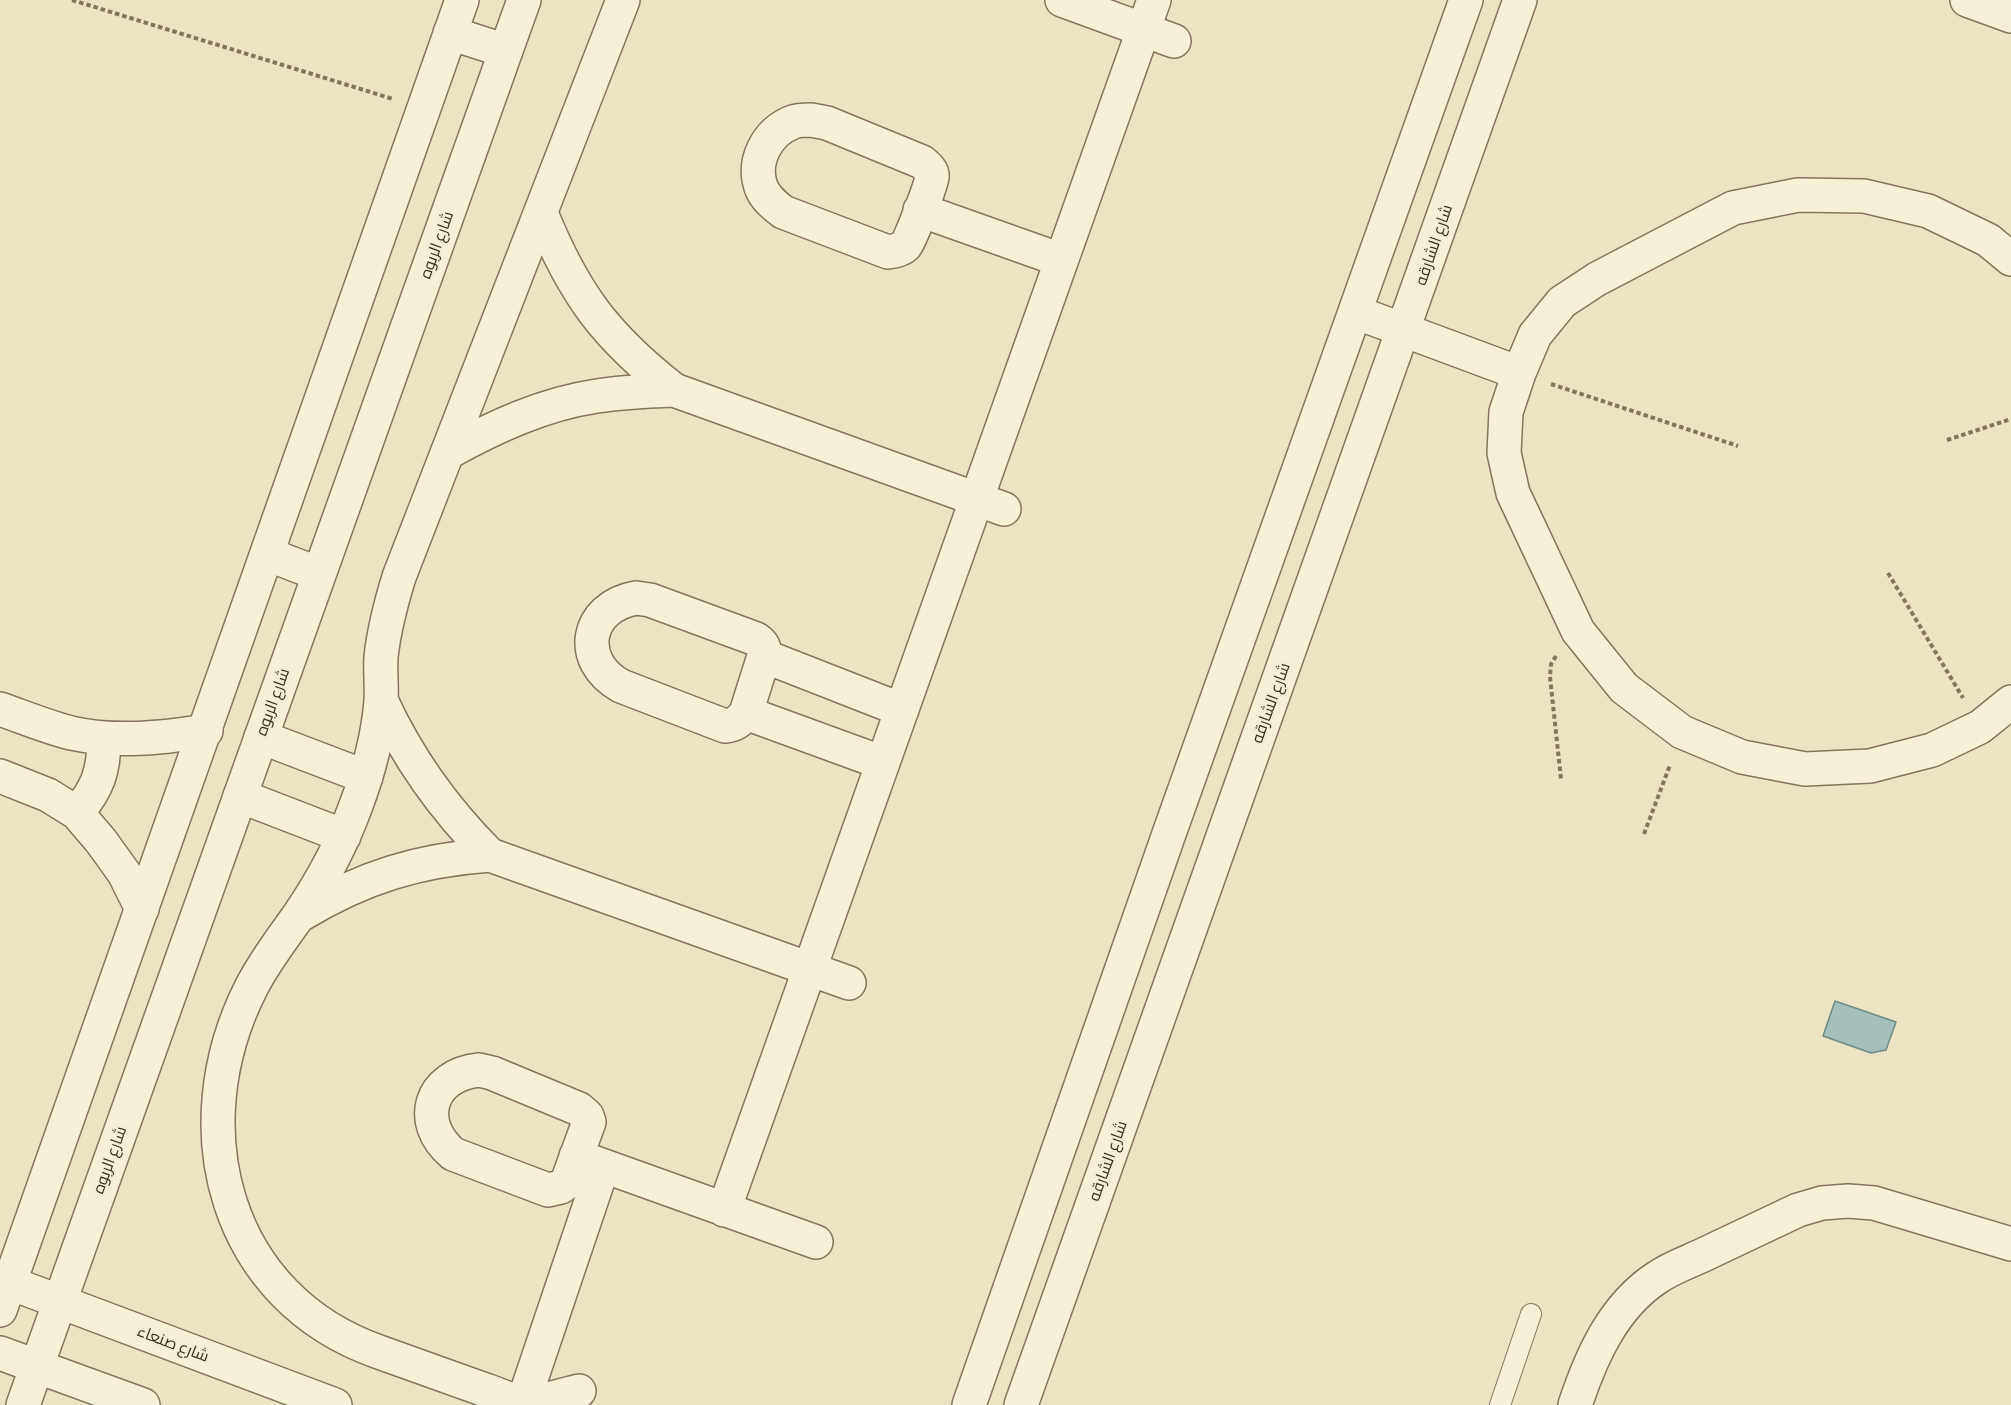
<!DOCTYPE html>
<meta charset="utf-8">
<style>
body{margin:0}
canvas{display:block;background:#ebe3c4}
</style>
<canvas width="2011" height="1405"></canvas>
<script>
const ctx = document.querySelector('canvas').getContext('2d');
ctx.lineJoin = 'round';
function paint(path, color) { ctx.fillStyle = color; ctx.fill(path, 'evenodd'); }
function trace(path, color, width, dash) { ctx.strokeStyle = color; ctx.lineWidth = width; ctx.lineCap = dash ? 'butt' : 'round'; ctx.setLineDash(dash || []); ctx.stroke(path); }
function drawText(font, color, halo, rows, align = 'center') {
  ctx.font = font + ' "Crimson Pro",Cairo,serif'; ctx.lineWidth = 4.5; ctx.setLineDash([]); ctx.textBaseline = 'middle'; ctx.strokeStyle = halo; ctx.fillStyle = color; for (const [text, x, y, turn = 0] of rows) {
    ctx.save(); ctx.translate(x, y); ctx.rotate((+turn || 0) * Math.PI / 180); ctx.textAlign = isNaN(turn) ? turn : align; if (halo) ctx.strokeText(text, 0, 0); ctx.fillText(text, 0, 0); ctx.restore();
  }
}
const water = new Path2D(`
 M 1835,1001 L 1896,1022 L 1886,1050 L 1871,1053 L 1823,1036 Z`);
paint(water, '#a6bfba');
trace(water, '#6d8c87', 1.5);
const service = new Path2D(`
 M 1500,1405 L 1531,1314`);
const minor = new Path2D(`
 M 1062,0 L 1174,41
 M 1967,0 L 2011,16
 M 811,120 L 827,123 L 922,162 C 927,166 933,171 932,177 C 931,185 910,241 906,245 C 901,250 895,251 888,252 L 783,212 C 774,205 765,198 761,187 C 752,161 767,132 793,122 C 798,120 805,120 811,120 Z
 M 920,210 L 1061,260
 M 541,213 C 574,294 605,336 674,390 L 1004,509
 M 2011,259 L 1988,240 L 1928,211 L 1864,196 L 1798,195 L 1733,208 L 1597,279 L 1562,302 L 1535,335 L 1519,373 L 1506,412 L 1504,453 L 1513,493 L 1578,631 L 1624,688 L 1682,732 L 1742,757 L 1805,769 L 1870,766 L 1932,750 L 1980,727 L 2011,702
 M 1355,312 L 1519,373
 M 447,453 C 494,427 543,404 597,396 C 622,392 648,391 674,390
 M 636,598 L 650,600 L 756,639 C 763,644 765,647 764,656 L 746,713 C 740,721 735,725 725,726 L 621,686 C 576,661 585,607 636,598 Z
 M 764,656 L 902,710
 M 381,700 C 408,759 444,809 490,855
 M 0,709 C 23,717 47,727 71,733 C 116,743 161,738 206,731
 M 746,713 L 883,763
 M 261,737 L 366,777
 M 0,776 L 48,795 L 77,813 L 101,841 L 124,873 L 142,909
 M 240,796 L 344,836
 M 77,813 C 98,788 104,771 104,738
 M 302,914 C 363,877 419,860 490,855 L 849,983
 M 479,1070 L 492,1073 L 579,1109 L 587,1116 L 589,1122 L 567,1182 L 561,1187 L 548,1190 L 453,1154 C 415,1122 430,1075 479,1070 Z
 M 576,1156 L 816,1242
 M 724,1210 L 1154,0
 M 10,1283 L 335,1405
 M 0,1353 L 143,1405
 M 579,1391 C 561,1395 542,1402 525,1402 C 514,1403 499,1394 488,1391 C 452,1378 415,1365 379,1352 C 224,1298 180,1128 251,988 C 264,962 282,939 299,915 C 322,881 341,846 355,808 C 368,774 378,737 381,701 C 382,686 380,672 381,657 C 384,629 391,603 399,577 L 623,0
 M 523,1403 L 603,1166
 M 969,1405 L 1170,831 L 1466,0
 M 1021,1405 L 1520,0
 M 1575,1405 C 1591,1357 1613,1306 1658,1277 C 1671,1268 1688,1262 1703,1255 C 1734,1240 1766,1225 1798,1210 L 1822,1203 L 1848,1201 L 1874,1203 L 2011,1244`);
const tertiary = new Path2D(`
 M 450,33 L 506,51
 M 267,554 L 319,574
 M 0,1310 L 462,0
 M 23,1405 L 524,0`);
trace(service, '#85755c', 22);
trace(minor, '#85755c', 36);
trace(tertiary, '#85755c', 36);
trace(new Path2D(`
 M 72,0 L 393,99
 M 1551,384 L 1738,446
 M 1947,440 L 2011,419
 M 1888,573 L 1963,698
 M 1556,656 L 1551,664 L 1550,677 L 1561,779
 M 1644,834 L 1670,765`), '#85755c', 4, [4.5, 3]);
trace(service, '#f6f0d7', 20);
trace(minor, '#f6f0d7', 33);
trace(tertiary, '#f6f0d7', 33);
drawText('16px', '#362c1f', '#f3edd3', [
 ["شارع الربوه",437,245,-70],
 ["شارع الشارقه",1434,245,-71],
 ["شارع الربوه",273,702,-70],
 ["شارع الشارقه",1271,703,-70],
 ["شارع الربوه",110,1160,-70],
 ["شارع الشارقه",1108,1161,-70],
 ["شارع صنعاء",173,1344,21]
]);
</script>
